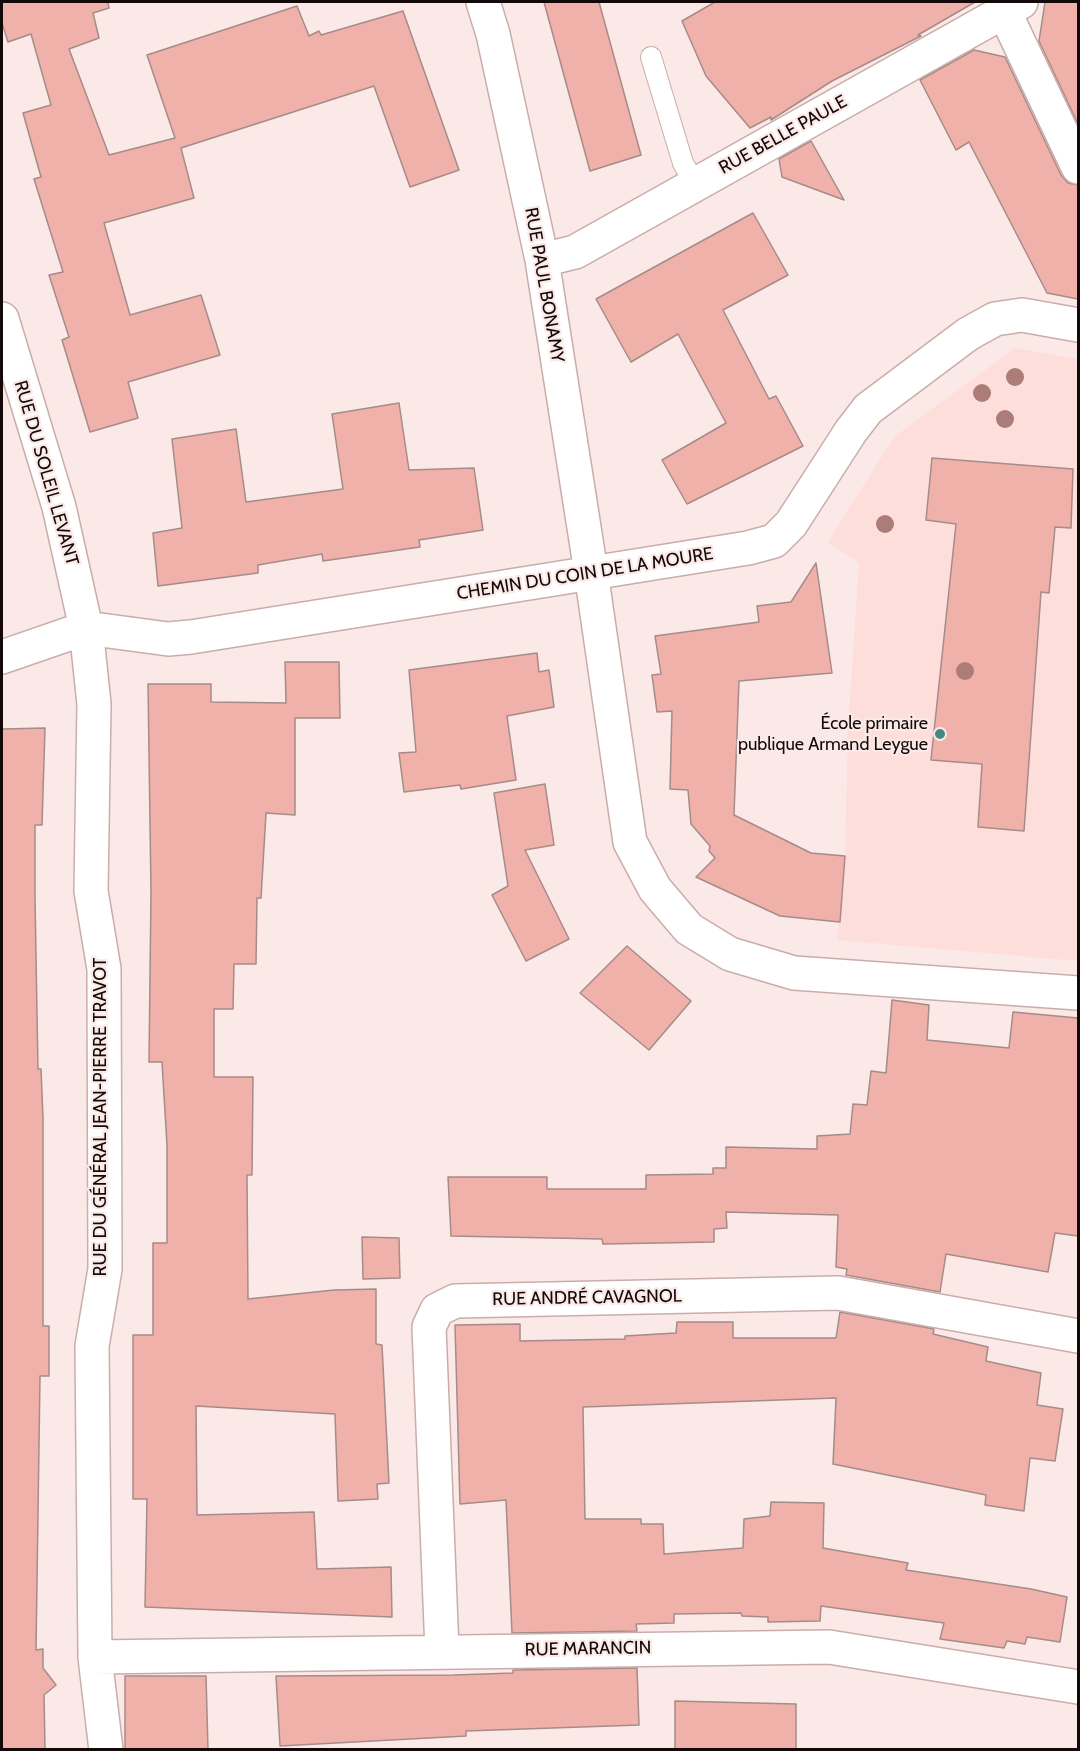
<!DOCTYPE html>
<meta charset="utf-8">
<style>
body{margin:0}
#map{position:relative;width:1080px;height:1751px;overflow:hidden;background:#fbe9e7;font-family:Cabin,sans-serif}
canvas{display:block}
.frame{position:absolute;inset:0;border:3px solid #120908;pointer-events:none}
</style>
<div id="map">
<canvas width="1080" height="1751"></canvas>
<div class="frame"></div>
</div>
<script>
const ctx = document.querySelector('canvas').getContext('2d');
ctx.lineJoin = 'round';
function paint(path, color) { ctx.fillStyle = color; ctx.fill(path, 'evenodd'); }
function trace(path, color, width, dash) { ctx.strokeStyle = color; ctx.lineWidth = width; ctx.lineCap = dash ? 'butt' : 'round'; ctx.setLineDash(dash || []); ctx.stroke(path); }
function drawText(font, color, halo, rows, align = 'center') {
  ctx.font = font + ' Cabin,sans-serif'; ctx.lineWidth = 4.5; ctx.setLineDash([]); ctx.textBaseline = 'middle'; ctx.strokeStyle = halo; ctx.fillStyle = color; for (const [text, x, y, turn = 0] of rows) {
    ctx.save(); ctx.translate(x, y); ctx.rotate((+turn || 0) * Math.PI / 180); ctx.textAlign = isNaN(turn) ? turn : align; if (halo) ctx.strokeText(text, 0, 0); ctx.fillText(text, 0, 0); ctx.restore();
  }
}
paint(new Path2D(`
 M 1015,348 L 1078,359 L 1078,961 L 837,940 L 845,856 L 848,729 L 859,563 L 828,542 L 894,437 Z`), '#fededb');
const building = new Path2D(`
 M 2,2 L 108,2 L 109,8 L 93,13 L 99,38 L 69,49 L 109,155 L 175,138 L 147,55 L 297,6 L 309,36 L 319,31 L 321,35 L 403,11 L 459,170 L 410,187 L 374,86 L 181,148 L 194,198 L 104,223 L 130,315 L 201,295 L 220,355 L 128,382 L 138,418 L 90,432 L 62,340 L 69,337 L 49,275 L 63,272 L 34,179 L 41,177 L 23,113 L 51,105 L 31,34 L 8,42 L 2,23 Z
 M 544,2 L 599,2 L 641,155 L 590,171 Z
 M 715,2 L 975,2 L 918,35 L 921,36 L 832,81 L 771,120 L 771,117 L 750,128 L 706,76 L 682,21 Z
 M 1045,2 L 1078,2 L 1078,124 L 1039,41 Z
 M 974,50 L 1005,57 L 1061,175 L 1068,183 L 1078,185 L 1078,299 L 1047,293 L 969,142 L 956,150 L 920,80 Z
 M 811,141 L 844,200 L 782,177 L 779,159 Z
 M 753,213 L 788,275 L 723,310 L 769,399 L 776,396 L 803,446 L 687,504 L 662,460 L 726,423 L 678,334 L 631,362 L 596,299 Z
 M 399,403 L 409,470 L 474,468 L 483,530 L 419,540 L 420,547 L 323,561 L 322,554 L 258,565 L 258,573 L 158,586 L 153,533 L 182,528 L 172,439 L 236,429 L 246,502 L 343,489 L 332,414 Z
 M 932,458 L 1073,469 L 1071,528 L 1055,527 L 1049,593 L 1041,592 L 1024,831 L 978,827 L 982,764 L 931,760 L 956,524 L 926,520 Z
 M 816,563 L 832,673 L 739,681 L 734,815 L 811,853 L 845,856 L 840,922 L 780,916 L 696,877 L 715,858 L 709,851 L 710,846 L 691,824 L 688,790 L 670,789 L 672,711 L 657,712 L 652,675 L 661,674 L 655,636 L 759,622 L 757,606 L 791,602 Z
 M 537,653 L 539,672 L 549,670 L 554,707 L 507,716 L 516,780 L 461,789 L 460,785 L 404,792 L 399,753 L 416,752 L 409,670 Z
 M 285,662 L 339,662 L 340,718 L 295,718 L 295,815 L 266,813 L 261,898 L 257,898 L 256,964 L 234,964 L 233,1009 L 214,1009 L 214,1077 L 253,1077 L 252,1175 L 247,1175 L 248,1299 L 334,1290 L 376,1289 L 376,1344 L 382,1345 L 389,1483 L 377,1484 L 378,1499 L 338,1501 L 335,1414 L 196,1406 L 197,1515 L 314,1512 L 317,1569 L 391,1567 L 392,1617 L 145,1607 L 147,1499 L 133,1499 L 133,1335 L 153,1335 L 153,1243 L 167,1243 L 167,1145 L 162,1062 L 149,1062 L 151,892 L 148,684 L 211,684 L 211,702 L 286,703 Z
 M 45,728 L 42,825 L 35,825 L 35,898 L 38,1069 L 41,1069 L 43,1118 L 43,1326 L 49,1326 L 49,1376 L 40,1376 L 36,1650 L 43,1649 L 43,1668 L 56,1685 L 44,1695 L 45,1749 L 2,1749 L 2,729 Z
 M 545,784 L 554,845 L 525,850 L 569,939 L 526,961 L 492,895 L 508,886 L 494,793 Z
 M 627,946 L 691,1001 L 649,1050 L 580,993 Z
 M 892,1000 L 929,1005 L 927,1040 L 1009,1048 L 1013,1012 L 1078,1018 L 1078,1236 L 1055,1233 L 1048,1272 L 946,1254 L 940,1292 L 846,1275 L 847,1269 L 836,1267 L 838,1215 L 726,1212 L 727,1228 L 714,1229 L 714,1242 L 603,1244 L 602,1239 L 451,1236 L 448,1177 L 547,1177 L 547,1189 L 646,1189 L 646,1175 L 713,1174 L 713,1168 L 726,1168 L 726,1147 L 817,1149 L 817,1136 L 850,1134 L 853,1104 L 867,1105 L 871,1071 L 886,1073 Z
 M 362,1237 L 399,1238 L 400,1278 L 363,1279 Z
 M 840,1312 L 934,1329 L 933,1334 L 988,1347 L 986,1361 L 1041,1373 L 1037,1405 L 1063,1409 L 1055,1461 L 1030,1458 L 1024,1511 L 985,1505 L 986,1495 L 833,1464 L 836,1398 L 583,1407 L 585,1519 L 641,1519 L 641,1524 L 663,1524 L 664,1554 L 743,1548 L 744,1519 L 770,1516 L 771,1502 L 824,1503 L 823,1548 L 908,1563 L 906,1570 L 1031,1589 L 1067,1597 L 1060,1642 L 1027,1637 L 1025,1644 L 1007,1641 L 1004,1648 L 940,1639 L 944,1623 L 821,1606 L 820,1621 L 768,1622 L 768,1617 L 742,1616 L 741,1613 L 674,1614 L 674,1623 L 636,1624 L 637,1631 L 512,1633 L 506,1500 L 460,1504 L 455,1325 L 520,1324 L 520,1341 L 625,1339 L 625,1336 L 676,1333 L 677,1322 L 733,1322 L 733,1338 L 836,1338 Z
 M 637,1668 L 639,1725 L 466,1731 L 466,1736 L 280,1746 L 276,1676 L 454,1675 L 513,1673 L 513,1670 Z
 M 125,1676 L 206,1676 L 208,1749 L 125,1749 Z
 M 675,1701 L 796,1704 L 796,1749 L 675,1749 Z`);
paint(building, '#f0b1aa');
trace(building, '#a68b88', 1.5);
const service = new Path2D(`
 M 651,57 L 683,163 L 695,184`);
const minor = new Path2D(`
 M 483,2 L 493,34 L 542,260 L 591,572 L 630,842 L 655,889 L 689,929 L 730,954 L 794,973 L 1078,993
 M 1004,11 L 1078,167
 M 542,260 L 575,252 L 1021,2
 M 2,319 L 59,507 L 86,628 L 94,704 L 91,891 L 104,969 L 105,1269 L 92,1346 L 95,1657 L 106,1750
 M 2,657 L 86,628 L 168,639 L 191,637 L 748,548 L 774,541 L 791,524 L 851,431 L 868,409 L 968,334 L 995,319 L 1022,315 L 1078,325
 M 442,1651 L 429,1327 L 437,1310 L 455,1301 L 838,1293 L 1078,1336
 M 95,1657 L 829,1647 L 1078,1687`);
trace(service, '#caadaa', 22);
trace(minor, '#caadaa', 36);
trace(service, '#fff', 20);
trace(minor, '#fff', 33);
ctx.fillStyle = '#ac7c79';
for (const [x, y] of [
 [1015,377],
 [982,393],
 [1005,419],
 [885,524],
 [965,671]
]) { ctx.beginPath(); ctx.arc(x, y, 9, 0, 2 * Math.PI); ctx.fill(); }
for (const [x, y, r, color] of [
 [940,734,6,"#458a81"]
]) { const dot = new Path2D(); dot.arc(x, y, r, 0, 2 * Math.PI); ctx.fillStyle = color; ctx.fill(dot); trace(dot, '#fbe9e7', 2); }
drawText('18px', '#120908', '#fbe9e7', [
 ["RUE BELLE PAULE",783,135,-29],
 ["RUE PAUL BONAMY",544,285,80],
 ["RUE DU SOLEIL LEVANT",46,473,74],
 ["CHEMIN DU COIN DE LA MOURE",585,574,-9],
 ["RUE DU GÉNÉRAL JEAN-PIERRE TRAVOT",101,1117,-90],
 ["RUE ANDRÉ CAVAGNOL",587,1298,-1],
 ["RUE MARANCIN",588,1649,-1]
]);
drawText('18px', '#120908', '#fbe9e7', [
 ["École primaire",928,724],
 ["publique Armand Leygue",928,745]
], 'right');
</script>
